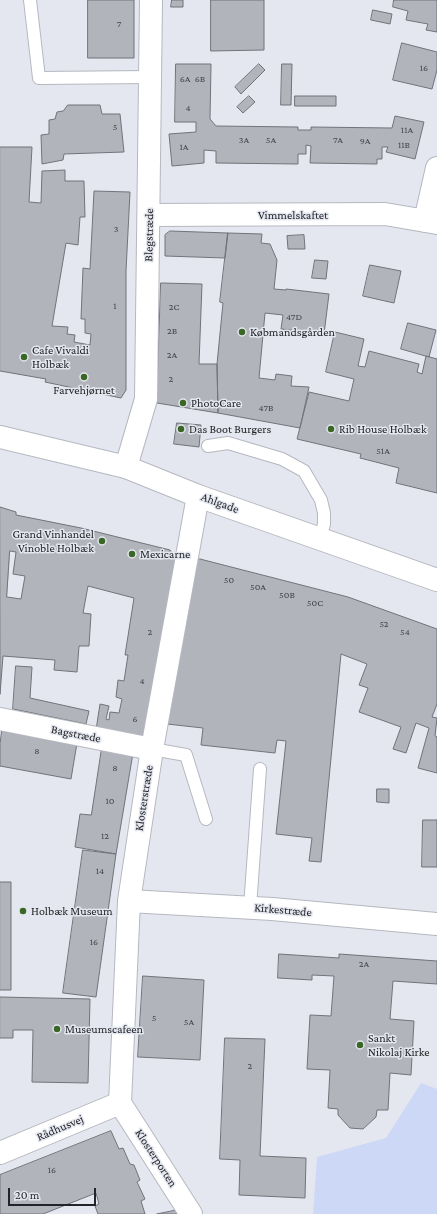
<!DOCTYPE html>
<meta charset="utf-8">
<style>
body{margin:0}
#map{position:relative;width:437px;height:1214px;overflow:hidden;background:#e4e7ef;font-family:"Crimson Pro",serif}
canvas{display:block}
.scale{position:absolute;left:8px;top:1188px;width:88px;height:18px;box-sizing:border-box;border:2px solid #232427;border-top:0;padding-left:5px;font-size:12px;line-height:14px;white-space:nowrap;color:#232427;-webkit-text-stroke:3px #e4e7ef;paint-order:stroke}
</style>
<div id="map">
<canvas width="437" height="1214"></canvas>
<div class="scale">20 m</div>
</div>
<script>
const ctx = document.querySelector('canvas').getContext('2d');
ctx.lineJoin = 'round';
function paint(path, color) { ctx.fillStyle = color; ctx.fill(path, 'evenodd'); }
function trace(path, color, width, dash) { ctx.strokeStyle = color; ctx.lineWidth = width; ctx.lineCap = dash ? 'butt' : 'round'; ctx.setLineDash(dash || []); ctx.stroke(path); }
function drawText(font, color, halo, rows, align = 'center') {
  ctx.font = font + ' "Crimson Pro",serif'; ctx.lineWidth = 3; ctx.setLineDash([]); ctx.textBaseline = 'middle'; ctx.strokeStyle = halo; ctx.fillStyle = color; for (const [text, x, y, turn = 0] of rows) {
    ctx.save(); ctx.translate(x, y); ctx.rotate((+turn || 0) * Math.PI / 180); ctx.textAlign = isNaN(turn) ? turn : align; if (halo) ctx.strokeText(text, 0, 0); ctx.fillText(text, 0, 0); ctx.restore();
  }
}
paint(new Path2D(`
 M 421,1083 L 437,1089 L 437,1214 L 313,1214 L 317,1157 L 386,1138 Z`), '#cdd8f7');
const building = new Path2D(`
 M 88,0 L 134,0 L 134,58 L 88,58 Z
 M 172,0 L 183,0 L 183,7 L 171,7 Z
 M 211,0 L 264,0 L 264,50 L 211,51 Z
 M 394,0 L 437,0 L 437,32 L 426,30 L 428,24 L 406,20 L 408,11 L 393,7 Z
 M 373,10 L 392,14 L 390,24 L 371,20 Z
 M 402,43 L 437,52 L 437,70 L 432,89 L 393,80 Z
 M 176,64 L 211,64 L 210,119 L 216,126 L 298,127 L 298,130 L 311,130 L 311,127 L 392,128 L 395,116 L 424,122 L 415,159 L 386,152 L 388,147 L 382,147 L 382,159 L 377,159 L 377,164 L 310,163 L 311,146 L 306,145 L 306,154 L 298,154 L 298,164 L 216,163 L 216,151 L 204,150 L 204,163 L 172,166 L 169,134 L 196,132 L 196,122 L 175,122 Z
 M 259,64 L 265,70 L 241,94 L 235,87 Z
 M 282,64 L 292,64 L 291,105 L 281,105 Z
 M 249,96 L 255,102 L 243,113 L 237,107 Z
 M 295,96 L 336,96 L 336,106 L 295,106 Z
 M 68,105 L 100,105 L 102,114 L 120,114 L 124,152 L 64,154 L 63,160 L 42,164 L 41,135 L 49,134 L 49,120 L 55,119 L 57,112 L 63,111 Z
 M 0,147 L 32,147 L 29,202 L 41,203 L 42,171 L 65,170 L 65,181 L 84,181 L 85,217 L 80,217 L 78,245 L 66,243 L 52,326 L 68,327 L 67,334 L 75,335 L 74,342 L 90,345 L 91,334 L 85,333 L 85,319 L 81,319 L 83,268 L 90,269 L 94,191 L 130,192 L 126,271 L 126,390 L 121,398 L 45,382 L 46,379 L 0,371 Z
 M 170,231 L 228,233 L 225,258 L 165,256 L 165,235 Z
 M 228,233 L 262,234 L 261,243 L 270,244 L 277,260 L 274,289 L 286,290 L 286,289 L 329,294 L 324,334 L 281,329 L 283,315 L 265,313 L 259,378 L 275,380 L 276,374 L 292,376 L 291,386 L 309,387 L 300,428 L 218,413 L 217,364 L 223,303 L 220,302 Z
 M 304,235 L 305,249 L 288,249 L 287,236 Z
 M 315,260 L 328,261 L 326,279 L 312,278 Z
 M 370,265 L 401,271 L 394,303 L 363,296 Z
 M 161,283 L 202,284 L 199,364 L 217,364 L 218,413 L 157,403 Z
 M 408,323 L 436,330 L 429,357 L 401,349 Z
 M 335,332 L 364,339 L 358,366 L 365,367 L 369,351 L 419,364 L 417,372 L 422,374 L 426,356 L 437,359 L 437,493 L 396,483 L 399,468 L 360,458 L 361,454 L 297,439 L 309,392 L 349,401 L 354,379 L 326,372 Z
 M 177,423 L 201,425 L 199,447 L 174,444 Z
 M 0,507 L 16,512 L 16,515 L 81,528 L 170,550 L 176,559 L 146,738 L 96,730 L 100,704 L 109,706 L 106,719 L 109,720 L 110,712 L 119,713 L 122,699 L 116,697 L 118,680 L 124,681 L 128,655 L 125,655 L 134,598 L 88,586 L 83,613 L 91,614 L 89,646 L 79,646 L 77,672 L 54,670 L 55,660 L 3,656 L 0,694 ZM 10,551 L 16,552 L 13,574 L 25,576 L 21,599 L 7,597 Z
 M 200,559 L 348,597 L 437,629 L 437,704 L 432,717 L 437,718 L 435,736 L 437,737 L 437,773 L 418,768 L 429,728 L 416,723 L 406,753 L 393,749 L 401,727 L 359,712 L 368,688 L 359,685 L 367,664 L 341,654 L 321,862 L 309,861 L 312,838 L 276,834 L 286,741 L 277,740 L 275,753 L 201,745 L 203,728 L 167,724 L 195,562 Z
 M 16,666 L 32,667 L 30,698 L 89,711 L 86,724 L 13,709 Z
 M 2,731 L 77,743 L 71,779 L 0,766 L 0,744 Z
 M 102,748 L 133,753 L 116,854 L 75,847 L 80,814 L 91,815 Z
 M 377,789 L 389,789 L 389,803 L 377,802 Z
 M 423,820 L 437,820 L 437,867 L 422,867 Z
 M 83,850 L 116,854 L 96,997 L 63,993 Z
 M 0,882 L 11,882 L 11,990 L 0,990 Z
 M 279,954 L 339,958 L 339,954 L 437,961 L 437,984 L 393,981 L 390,1019 L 414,1021 L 411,1075 L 390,1073 L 388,1110 L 377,1110 L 376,1117 L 363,1129 L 350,1128 L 338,1115 L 338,1109 L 328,1108 L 330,1070 L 307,1069 L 310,1015 L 331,1016 L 334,976 L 312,975 L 312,980 L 278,978 Z
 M 143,976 L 204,980 L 200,1060 L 138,1057 Z
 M 0,997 L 90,999 L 88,1083 L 32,1082 L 33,1030 L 13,1030 L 13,1038 L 0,1038 Z
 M 225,1038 L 265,1039 L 260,1156 L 306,1158 L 305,1198 L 239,1195 L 240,1160 L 220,1159 Z
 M 111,1131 L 119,1149 L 123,1148 L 130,1164 L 134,1165 L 140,1180 L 137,1182 L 145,1199 L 141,1201 L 145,1214 L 98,1214 L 95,1206 L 99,1204 L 96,1193 L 43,1214 L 0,1214 L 0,1175 Z
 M 183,1209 L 184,1214 L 157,1214 Z`);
paint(building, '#b1b4bb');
trace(building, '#70737a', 1);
const service = new Path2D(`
 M 30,0 L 39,78 L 150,77
 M 208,446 L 228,443 L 282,459 L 304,471 L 321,500 L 324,513 L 324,524 L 320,539
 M 152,749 L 186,755 L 206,819
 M 250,907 L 260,769`);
const minor = new Path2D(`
 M 149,215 L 385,214 L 437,223
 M 425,221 L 437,168
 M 126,467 L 146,399 L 151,0
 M 0,719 L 152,749
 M 129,901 L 272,909 L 437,924
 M 120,1103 L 129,901 L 152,749 L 198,496
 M 120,1103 L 191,1214
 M 0,1153 L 120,1103`);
const tertiary = new Path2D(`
 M 0,437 L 126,467 L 198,496 L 437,580`);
trace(service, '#b6b8c0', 14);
trace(minor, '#b6b8c0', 24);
trace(tertiary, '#b6b8c0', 24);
trace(service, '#fff', 12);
trace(minor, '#fff', 22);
trace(tertiary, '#fff', 22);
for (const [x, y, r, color] of [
 [242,332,4,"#3a6725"],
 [24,357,4,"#3a6725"],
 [84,377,4,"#3a6725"],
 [183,403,4,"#3a6725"],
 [181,429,4,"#3a6725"],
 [331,429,4,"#3a6725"],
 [102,541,4,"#3a6725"],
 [132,554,4,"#3a6725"],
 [23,911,4,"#3a6725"],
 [57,1029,4,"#3a6725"],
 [360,1045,4,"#3a6725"]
]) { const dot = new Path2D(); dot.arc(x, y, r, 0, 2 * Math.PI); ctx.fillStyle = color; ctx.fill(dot); trace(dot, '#e4e7ef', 1.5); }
drawText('10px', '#46484c', null, [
 ["7",119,24],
 ["16",424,68],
 ["6A",185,79],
 ["6B",200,79],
 ["4",188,108],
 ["5",115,127],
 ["11A",407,130],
 ["3A",244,140],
 ["5A",271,140],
 ["7A",338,140],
 ["9A",365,141],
 ["11B",404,145],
 ["1A",184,147],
 ["3",116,229],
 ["1",115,306],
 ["2C",174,307],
 ["47D",294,317],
 ["2B",172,331],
 ["2A",172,355],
 ["2",171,379],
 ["47B",266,408],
 ["51A",383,451],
 ["50",229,580],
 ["50A",258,587],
 ["50B",287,595],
 ["50C",315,603],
 ["52",384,624],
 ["2",150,632],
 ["54",405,632],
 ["4",142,681],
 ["6",135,719],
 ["8",37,751],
 ["8",115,768],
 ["10",110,801],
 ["12",105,836],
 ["14",100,871],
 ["16",94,942],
 ["2A",364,964],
 ["5",154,1018],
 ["5A",189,1022],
 ["2",250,1066],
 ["16",52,1170]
]);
drawText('12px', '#232427', '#e4e7ef', [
 ["Vimmelskaftet",293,215],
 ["Blegstræde",149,235,-89],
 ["Ahlgade",220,503,20],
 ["Bagstræde",76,734,11],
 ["Klosterstræde",144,798,-81],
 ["Kirkestræde",283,910,5],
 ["Rådhusvej",60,1128,-23],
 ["Klosterporten",156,1158,57]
]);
drawText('12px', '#232427', '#e4e7ef', [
 ["Købmandsgården",250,332],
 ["Cafe Vivaldi",32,350],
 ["Holbæk",32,364],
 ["Farvehjørnet",84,390,"center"],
 ["PhotoCare",191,403],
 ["Das Boot Burgers",189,429],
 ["Rib House Holbæk",339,429],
 ["Grand Vinhandel",94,534,"right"],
 ["Vinoble Holbæk",94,548,"right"],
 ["Mexicarne",140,554],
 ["Holbæk Museum",31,911],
 ["Museumscafeen",65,1029],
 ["Sankt",368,1038],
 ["Nikolaj Kirke",368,1052]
], 'left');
</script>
